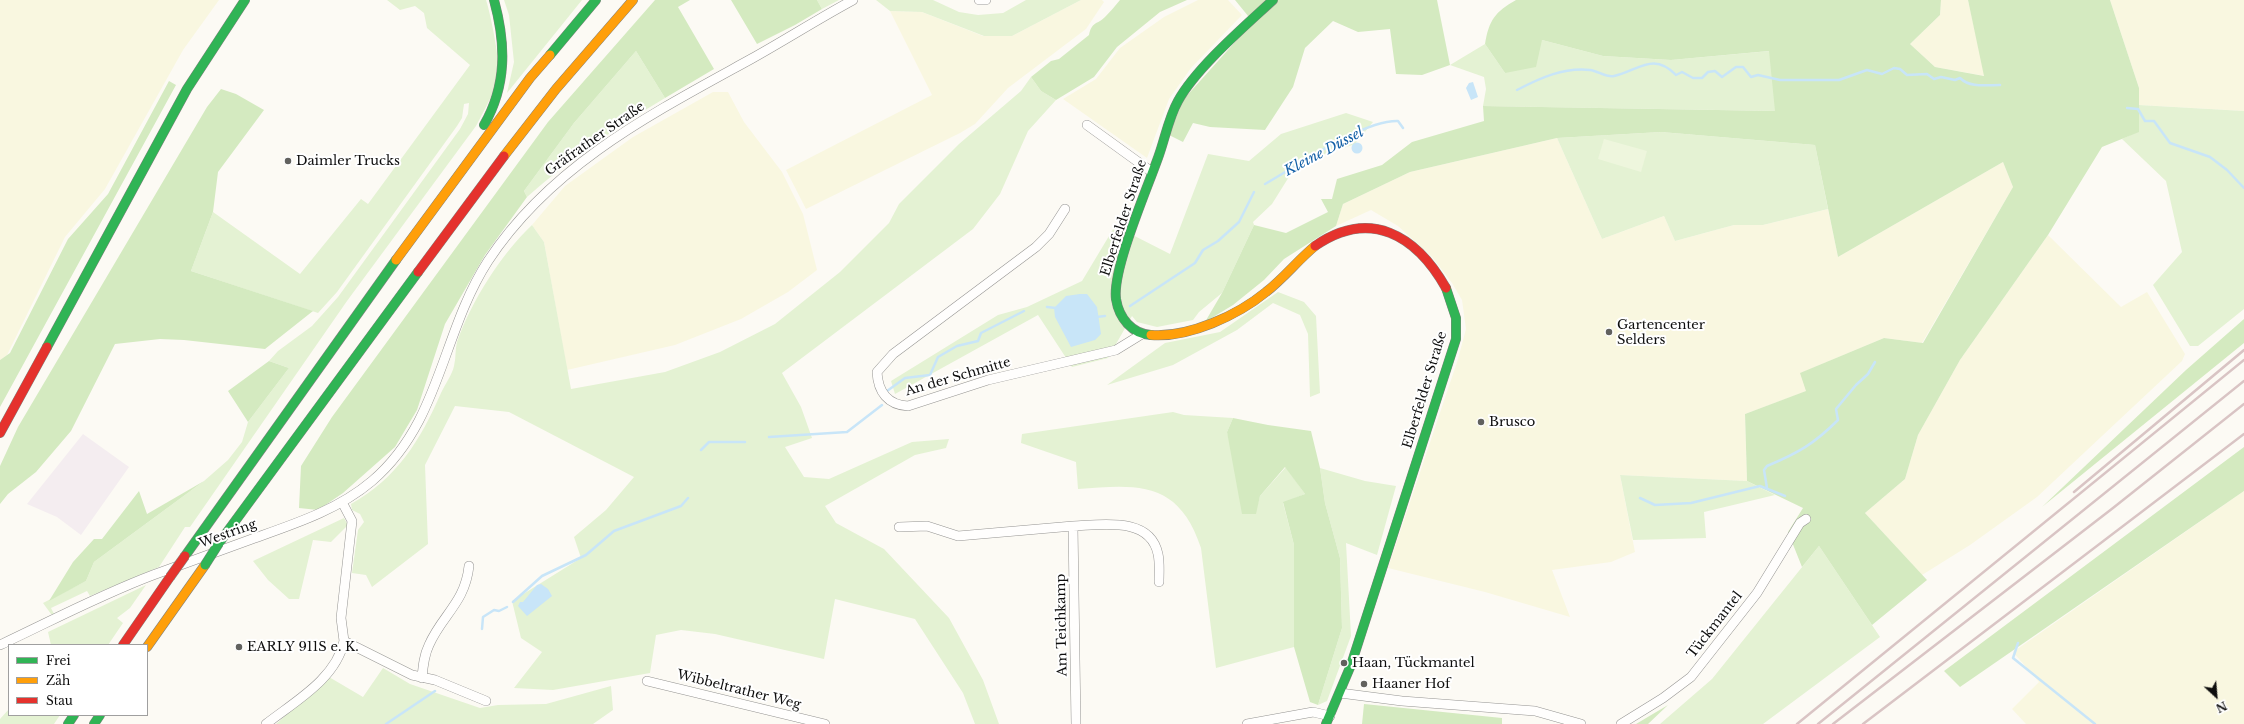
<!DOCTYPE html>
<meta charset="utf-8">
<style>
body{margin:0}
#map{position:relative;width:2244px;height:724px;overflow:hidden;background:#fcfaf4;font-family:"Libre Baskerville",serif}
canvas{display:block}
.legend{position:absolute;left:8px;top:644px;width:140px;height:72px;box-sizing:border-box;background:#fff;border:1px solid #9f9f9f;margin:0;padding:5px 7px;list-style:none;font-size:12px;color:#0e0e0e}
.legend li{display:flex;align-items:center;gap:8px;height:20px}
.legend b{width:20px;border:1px solid #9f9f9f}
.north{position:absolute;left:2196px;top:676px;width:40px;height:40px;-webkit-text-stroke:3px #fff;paint-order:stroke;rotate:154deg;font-size:11px;font-weight:700;line-height:16px;text-align:center;color:#0e0e0e}
.north::after{content:'';display:block;margin:auto;width:14px;height:18px;background:#0e0e0e;clip-path:polygon(50% 0,100% 100%,50% 72%,0 100%)}
</style>
<div id="map">
<canvas width="2244" height="724"></canvas>
<ul class="legend">
<li><b style="height:5px;background:#30b455"></b>Frei</li>
<li><b style="height:5px;background:#ff9f0a"></b>Zäh</li>
<li><b style="height:5px;background:#e5322d"></b>Stau</li>
</ul>
<div class="north">N</div>
</div>
<script>
const ctx = document.querySelector('canvas').getContext('2d');
ctx.lineJoin = 'round';
function paint(path, color) { ctx.fillStyle = color; ctx.fill(path, 'evenodd'); }
function trace(path, color, width, dash) { ctx.strokeStyle = color; ctx.lineWidth = width; ctx.lineCap = dash ? 'butt' : 'round'; ctx.setLineDash(dash || []); ctx.stroke(path); }
function drawText(font, color, halo, rows, align = 'center') {
  ctx.font = font + ' "Libre Baskerville",serif'; ctx.lineWidth = 4; ctx.setLineDash([]); ctx.textBaseline = 'middle'; ctx.strokeStyle = halo; ctx.fillStyle = color; for (const [text, x, y, turn = 0] of rows) {
    ctx.save(); ctx.translate(x, y); ctx.rotate((+turn || 0) * Math.PI / 180); ctx.textAlign = isNaN(turn) ? turn : align; if (halo) ctx.strokeText(text, 0, 0); ctx.fillText(text, 0, 0); ctx.restore();
  }
}
paint(new Path2D(`
 M 83,434 L 129,467 L 81,535 L 57,517 L 27,504 Z`), '#f4edf0');
paint(new Path2D(`
 M 0,0 L 219,0 L 183,50 L 105,189 L 65,237 L 7,355 L 0,360 Z
 M 1081,0 L 1102,0 L 1104,2 L 1086,29 L 1008,88 L 975,124 L 960,133 L 806,209 L 786,170 L 932,95 L 890,11 L 922,12 L 983,36 L 1012,36 Z
 M 1198,0 L 1228,0 L 1242,15 L 1191,68 L 1169,99 L 1147,158 L 1063,99 L 1096,79 L 1120,48 L 1164,17 Z
 M 1941,0 L 1968,0 L 1985,76 L 1935,67 L 1910,44 L 1940,15 Z
 M 2110,0 L 2244,0 L 2244,111 L 2139,105 L 2139,88 Z
 M 713,92 L 728,92 L 744,122 L 782,172 L 803,214 L 817,270 L 788,292 L 741,319 L 675,345 L 567,370 L 544,242 L 532,225 L 565,186 L 633,137 Z
 M 1557,138 L 1602,239 L 1664,216 L 1675,241 L 1734,225 L 1763,225 L 1828,209 L 1838,257 L 2003,162 L 2013,187 L 1922,343 L 1884,338 L 1801,373 L 1807,391 L 1745,414 L 1747,481 L 1620,475 L 1635,552 L 1611,562 L 1552,570 L 1570,617 L 1485,592 L 1388,568 L 1458,359 L 1466,329 L 1462,300 L 1452,283 L 1432,257 L 1398,226 L 1371,210 L 1336,226 L 1343,204 L 1410,172 Z
 M 2048,235 L 2121,307 L 2147,292 L 2185,354 L 2182,361 L 2037,497 L 1970,545 L 1922,575 L 1865,513 L 1905,479 L 1918,435 L 1960,360 Z
 M 2244,491 L 2244,724 L 2026,724 L 2012,709 L 2039,682 L 2013,652 Z`), '#f9f7e0');
paint(new Path2D(`
 M 387,0 L 486,0 C 490,11 501,65 498,75 C 495,92 484,111 476,126 L 347,301 L 190,527 L 185,527 L 159,567 L 90,596 L 87,591 L 51,608 L 54,614 L 51,614 L 43,603 L 86,581 L 94,562 L 204,481 L 228,460 L 242,442 L 248,422 L 289,368 L 269,361 L 278,351 L 312,326 L 338,297 L 460,129 L 468,114 L 469,103 L 464,104 L 462,118 L 457,126 L 337,292 L 318,313 L 191,271 L 213,212 L 300,274 L 361,199 L 368,204 L 470,65 L 427,28 L 424,13 L 415,6 L 400,10 Z
 M 504,0 L 582,0 L 507,93 L 514,62 L 509,15 Z
 M 817,0 L 839,0 L 822,9 Z
 M 876,0 L 933,0 L 959,12 L 978,15 L 1003,13 L 1026,0 L 1081,0 L 1012,36 L 984,36 L 922,12 L 890,11 Z
 M 1542,40 L 1603,56 L 1671,60 L 1770,51 L 1776,111 L 1483,106 L 1486,89 L 1484,77 L 1450,65 L 1485,44 L 1505,73 Z
 M 636,51 L 665,98 C 615,128 570,159 527,197 L 524,191 L 574,123 Z
 M 1031,77 L 1041,91 L 1056,100 L 1028,131 L 1000,194 L 973,229 L 782,373 L 801,407 L 812,438 L 785,447 L 804,477 L 829,479 L 912,442 L 949,439 L 946,448 L 915,455 L 825,506 L 836,523 L 884,549 L 949,618 L 983,680 L 999,724 L 975,724 L 963,693 L 915,619 L 835,599 L 824,659 L 715,634 L 681,630 L 656,635 L 650,673 L 553,690 L 514,688 L 542,652 L 521,638 L 512,601 L 581,558 L 574,537 L 606,510 L 634,477 L 509,412 L 455,406 L 425,465 L 428,544 L 372,587 L 366,575 L 352,573 L 358,530 L 364,522 L 360,514 L 352,510 L 351,504 C 397,478 420,441 441,393 C 445,384 452,375 454,366 C 456,358 455,350 457,342 C 471,302 501,254 532,225 L 544,242 L 571,389 L 665,372 L 720,352 L 775,324 L 840,272 L 889,223 L 899,204 L 959,144 L 1021,91 Z
 M 2139,105 L 2244,111 L 2244,309 L 2198,346 L 2190,346 L 2153,285 L 2182,252 L 2166,181 L 2122,139 L 2139,131 Z
 M 1346,113 L 1373,122 L 1355,144 L 1297,164 L 1272,204 L 1253,222 L 1254,225 L 1222,293 L 1199,312 L 1193,320 L 1157,327 L 1137,322 L 1132,316 L 1108,358 L 1072,367 L 1038,315 L 895,394 L 891,381 L 998,315 L 1027,307 L 1082,281 L 1115,226 L 1170,254 L 1208,154 L 1249,161 L 1281,134 Z
 M 1661,132 L 1815,145 L 1828,209 L 1763,225 L 1734,225 L 1675,241 L 1664,216 L 1602,239 L 1557,138 Z
 M 1278,292 L 1304,302 L 1316,316 L 1320,393 L 1310,397 L 1308,334 L 1300,315 L 1273,303 L 1237,330 L 1173,365 L 1107,385 L 1165,343 L 1220,332 Z
 M 1173,412 L 1184,415 L 1233,418 L 1227,432 L 1255,514 L 1260,496 L 1286,467 L 1305,494 L 1283,503 L 1294,545 L 1294,647 L 1216,668 L 1201,548 C 1179,481 1139,484 1078,489 L 1076,462 L 1021,443 L 1022,434 Z
 M 1320,468 L 1365,481 L 1396,486 L 1377,555 L 1346,543 L 1351,636 L 1327,701 L 1318,705 L 1342,628 L 1340,558 L 1325,503 Z
 M 1620,475 L 1747,481 L 1775,495 L 1704,512 L 1706,538 L 1633,540 Z
 M 344,518 L 348,525 L 331,542 L 313,540 L 299,599 L 289,599 L 268,580 L 253,561 Z
 M 1819,546 L 1880,637 L 1763,724 L 1660,724 L 1712,679 Z
 M 146,585 L 130,608 L 117,618 L 123,623 L 108,645 L 51,645 L 48,632 Z
 M 383,668 L 410,684 L 480,708 L 498,705 L 546,704 L 611,686 L 613,710 L 593,724 L 276,724 L 329,677 L 363,697 Z
 M 9,709 L 9,715 L 60,715 L 54,724 L 0,724 L 0,719 Z`), '#e4f2d3');
paint(new Path2D(`
 M 655,0 L 690,0 L 678,7 L 714,69 L 665,98 L 636,51 L 574,123 L 524,191 L 527,197 L 485,255 L 445,324 L 417,410 L 395,447 L 343,493 L 318,510 L 299,508 L 301,466 L 332,417 L 548,122 Z
 M 731,0 L 817,0 L 822,9 L 795,25 L 757,44 Z
 M 1120,0 L 1187,0 L 1160,12 L 1117,47 L 1094,77 L 1056,100 L 1041,91 L 1031,77 L 1051,61 L 1059,59 L 1089,35 C 1092,21 1097,25 1105,17 C 1110,12 1115,6 1120,0 Z
 M 1235,0 L 1437,0 L 1450,65 L 1422,75 L 1396,74 L 1390,29 L 1358,32 L 1333,21 L 1305,48 L 1293,87 L 1265,130 L 1210,127 L 1193,123 L 1183,142 L 1169,135 L 1183,100 L 1253,22 Z
 M 1516,0 L 1941,0 L 1940,15 L 1910,44 L 1935,67 L 1984,76 L 1968,0 L 2110,0 L 2139,88 L 2139,132 L 2102,147 L 2048,235 L 1960,360 L 1918,435 L 1905,479 L 1865,513 L 1927,580 L 1872,625 L 1819,546 L 1802,567 L 1788,532 L 1803,508 L 1747,481 L 1745,414 L 1806,391 L 1800,373 L 1884,338 L 1923,343 L 2013,187 L 2003,162 L 1838,257 L 1815,145 L 1661,132 L 1557,138 L 1410,172 L 1343,204 L 1336,226 L 1284,259 L 1264,280 L 1233,305 L 1205,322 L 1222,293 L 1254,225 L 1286,233 L 1328,212 L 1321,199 L 1332,199 L 1337,179 L 1382,165 L 1412,142 L 1484,121 L 1483,106 L 1775,111 L 1769,51 L 1671,60 L 1603,56 L 1542,40 L 1536,67 L 1505,73 L 1485,44 C 1489,20 1495,12 1516,0 Z
 M 169,81 L 176,85 L 0,407 L 0,360 L 10,353 L 68,239 L 108,194 Z
 M 221,89 L 236,94 L 264,110 L 218,172 L 213,212 L 191,271 L 313,311 L 265,349 L 184,340 L 160,339 L 115,344 L 71,431 L 36,472 L 8,494 L 0,504 L 0,466 L 18,427 L 207,107 Z
 M 2244,319 L 2244,343 L 2042,507 L 2186,370 Z
 M 269,361 L 289,368 L 248,422 L 228,391 Z
 M 1233,418 L 1268,425 L 1311,431 L 1320,468 L 1325,503 L 1340,558 L 1342,628 L 1318,705 L 1310,702 L 1294,647 L 1294,545 L 1283,502 L 1305,494 L 1285,467 L 1260,496 L 1256,514 L 1242,514 L 1227,432 Z
 M 2244,447 L 2244,491 L 1960,687 L 1944,671 Z
 M 204,481 L 94,562 L 86,581 L 49,601 L 73,562 L 94,539 L 102,539 L 139,491 L 147,514 Z
 M 1364,704 L 1502,718 L 1502,724 L 1362,724 Z
 M 1668,705 L 1648,724 L 1636,724 Z`), '#d4eac0');
paint(new Path2D(`
 M 1604,139 L 1647,151 L 1641,172 L 1598,159 Z`), '#eef6dd');
paint(new Path2D(`
 M 1473,82 L 1478,97 L 1471,100 L 1466,88 L 1469,83 Z
 M1351.5 148a5.5 5.5 0 1 1 11 0a5.5 5.5 0 1 1-11 0Z
 M 1080,294 L 1087,294 L 1097,307 L 1101,334 L 1095,340 L 1071,347 L 1055,317 L 1054,308 L 1066,296 Z
 M 541,584 L 548,589 L 552,596 L 527,616 L 518,606 L 520,602 L 523,602 L 537,585 Z`), '#c8e5f8');
trace(new Path2D(`
 M 1517,90 C 1540,78 1564,67 1590,70 C 1598,71 1607,78 1614,76 C 1638,71 1653,51 1676,75 L 1682,72 L 1693,78 L 1702,78 L 1708,72 L 1715,71 L 1722,77 L 1736,67 L 1743,67 L 1751,77 L 1758,75 L 1780,80 L 1839,80 L 1867,70 L 1882,74 L 1894,68 L 1900,69 L 1907,75 L 1927,74 L 1934,79 L 1941,77 L 1955,80 L 1960,78 C 1970,88 1986,85 2000,85
 M 2127,108 L 2138,109 L 2145,121 L 2154,121 L 2170,143 L 2210,157 L 2227,170 L 2244,188
 M 1265,184 C 1297,166 1363,120 1398,121 L 1403,128
 M 1130,306 L 1195,263 L 1203,250 L 1218,241 L 1239,222 L 1254,192
 M 1047,307 L 1056,308
 M 1096,317 L 1105,316
 M 887,391 L 905,378 L 930,375 L 938,357 L 957,346 L 978,341 L 981,333 L 1024,311
 M 769,437 L 847,432 L 882,405
 M 701,450 L 709,442 L 745,442
 M 1767,488 L 1764,470 L 1767,466 C 1798,453 1814,444 1838,420 L 1836,409 L 1856,385 L 1868,374 L 1875,362
 M 1640,498 L 1655,505 L 1691,503 L 1760,486 L 1785,496
 M 513,602 L 542,576 L 586,555 L 614,531 L 681,506 L 688,498
 M 482,629 L 483,617 L 494,610 L 499,611 L 507,607
 M 2018,643 L 2013,658 L 2095,724
 M 386,724 L 435,691`), '#c8e5f8', 2.5);
const street = new Path2D(`
 M 979,0 L 986,0
 M 1087,125 L 1152,172
 M 1065,209 L 1049,234 L 1036,247 L 893,354 L 877,372 C 878,392 888,405 908,406 L 988,380 L 1116,350 L 1142,334
 M 342,502 L 352,521 L 341,618 L 344,641 L 412,675 L 435,680 L 486,701
 M 1073,526 C 1102,525 1150,516 1158,554 C 1160,563 1159,573 1159,582
 M 899,527 L 927,526 L 958,536 L 1073,526 L 1076,724
 M 0,645 C 51,621 100,595 153,575 C 186,563 219,551 252,539 C 294,524 338,510 372,481 C 441,422 441,334 488,261 C 552,164 653,113 751,59 C 785,40 818,19 853,0
 M 422,678 C 423,666 424,655 429,645 C 442,615 465,603 469,566
 M 647,681 L 825,724
 M 1340,693 L 1402,701 L 1535,711 L 1581,724
 M 266,724 C 294,702 336,679 344,641
 M 1247,724 L 1313,712 L 1330,716
 M 1621,724 L 1663,698 L 1691,677 L 1757,593 L 1800,523 L 1806,519`);
const fast = new Path2D(`
 M 550,55 L 596,0
 M 484,125 C 507,85 506,44 494,0
 M 1151,335 C 1132,334 1119,318 1116,299 C 1112,269 1148,187 1159,155 C 1165,138 1169,117 1178,101 C 1196,68 1245,26 1273,0
 M 47,347 L 187,89 L 245,0
 M 219,543 L 418,272
 M 185,556 L 396,260
 M 68,724 L 74,715
 M 94,724 L 100,715
 M 1326,724 L 1351,665 L 1456,339 L 1456,318 L 1446,288`);
const slow = new Path2D(`
 M 504,156 L 556,89 L 633,0
 M 396,260 L 530,78 L 550,55
 M 1151,335 C 1189,338 1238,315 1266,292 C 1284,278 1298,260 1315,246
 M 147,647 L 205,565`);
const jam = new Path2D(`
 M 1315,246 C 1370,208 1416,235 1446,288
 M 418,272 L 504,156
 M 0,433 L 47,347
 M 123,645 L 170,577`);
trace(street, '#959492', 10);
trace(fast, '#82827f', 10);
trace(slow, '#82827f', 10);
trace(jam, '#82827f', 10);
trace(street, '#fffefd', 9);
trace(fast, '#30b455', 9);
trace(slow, '#ff9f0a', 9);
trace(jam, '#e5322d', 9);
trace(new Path2D(`
 M 2074,492 L 2244,350
 M 1797,724 L 2244,360
 M 1818,724 L 2244,381
 M 1833,724 L 2113,508 L 2244,404
 M 1863,724 L 2244,434`), '#d9c4c4', 2.5);
const fastBridge = new Path2D(`
 M 205,565 L 219,543`);
const jamBridge = new Path2D(`
 M 170,577 L 185,556`);
trace(fastBridge, '#82827f', 10, []);
trace(jamBridge, '#82827f', 10, []);
trace(fastBridge, '#30b455', 9);
trace(jamBridge, '#e5322d', 9);
for (const [x, y, r, color] of [
 [288,161,4,"#61615e"],
 [1609,332,4,"#61615e"],
 [1481,422,4,"#61615e"],
 [239,647,4,"#61615e"],
 [1344,663,4,"#61615e"],
 [1364,684,4,"#61615e"]
]) { const dot = new Path2D(); dot.arc(x, y, r, 0, 2 * Math.PI); ctx.fillStyle = color; ctx.fill(dot); trace(dot, '#fff', 1.5); }
drawText('13px', '#0e0e0e', '#fff', [
 ["Gräfrather Straße",595,139,-35],
 ["Elberfelder Straße",1124,218,-72],
 ["An der Schmitte",958,377,-16],
 ["Elberfelder Straße",1425,390,-73],
 ["Westring",228,534,-20],
 ["Am Teichkamp",1062,625,-91],
 ["Tückmantel",1715,625,-52],
 ["Wibbeltrather Weg",739,690,14]
]);
drawText('13px', '#0e0e0e', '#fff', [
 ["Daimler Trucks",296,161],
 ["Gartencenter",1617,325],
 ["Selders",1617,340],
 ["Brusco",1489,422],
 ["EARLY 911S e. K.",247,647],
 ["Haan, Tückmantel",1352,663],
 ["Haaner Hof",1372,684]
], 'left');
drawText('italic 14px', '#125fa6', '#fff', [
 ["Kleine Düssel",1324,152,-28]
]);
</script>
